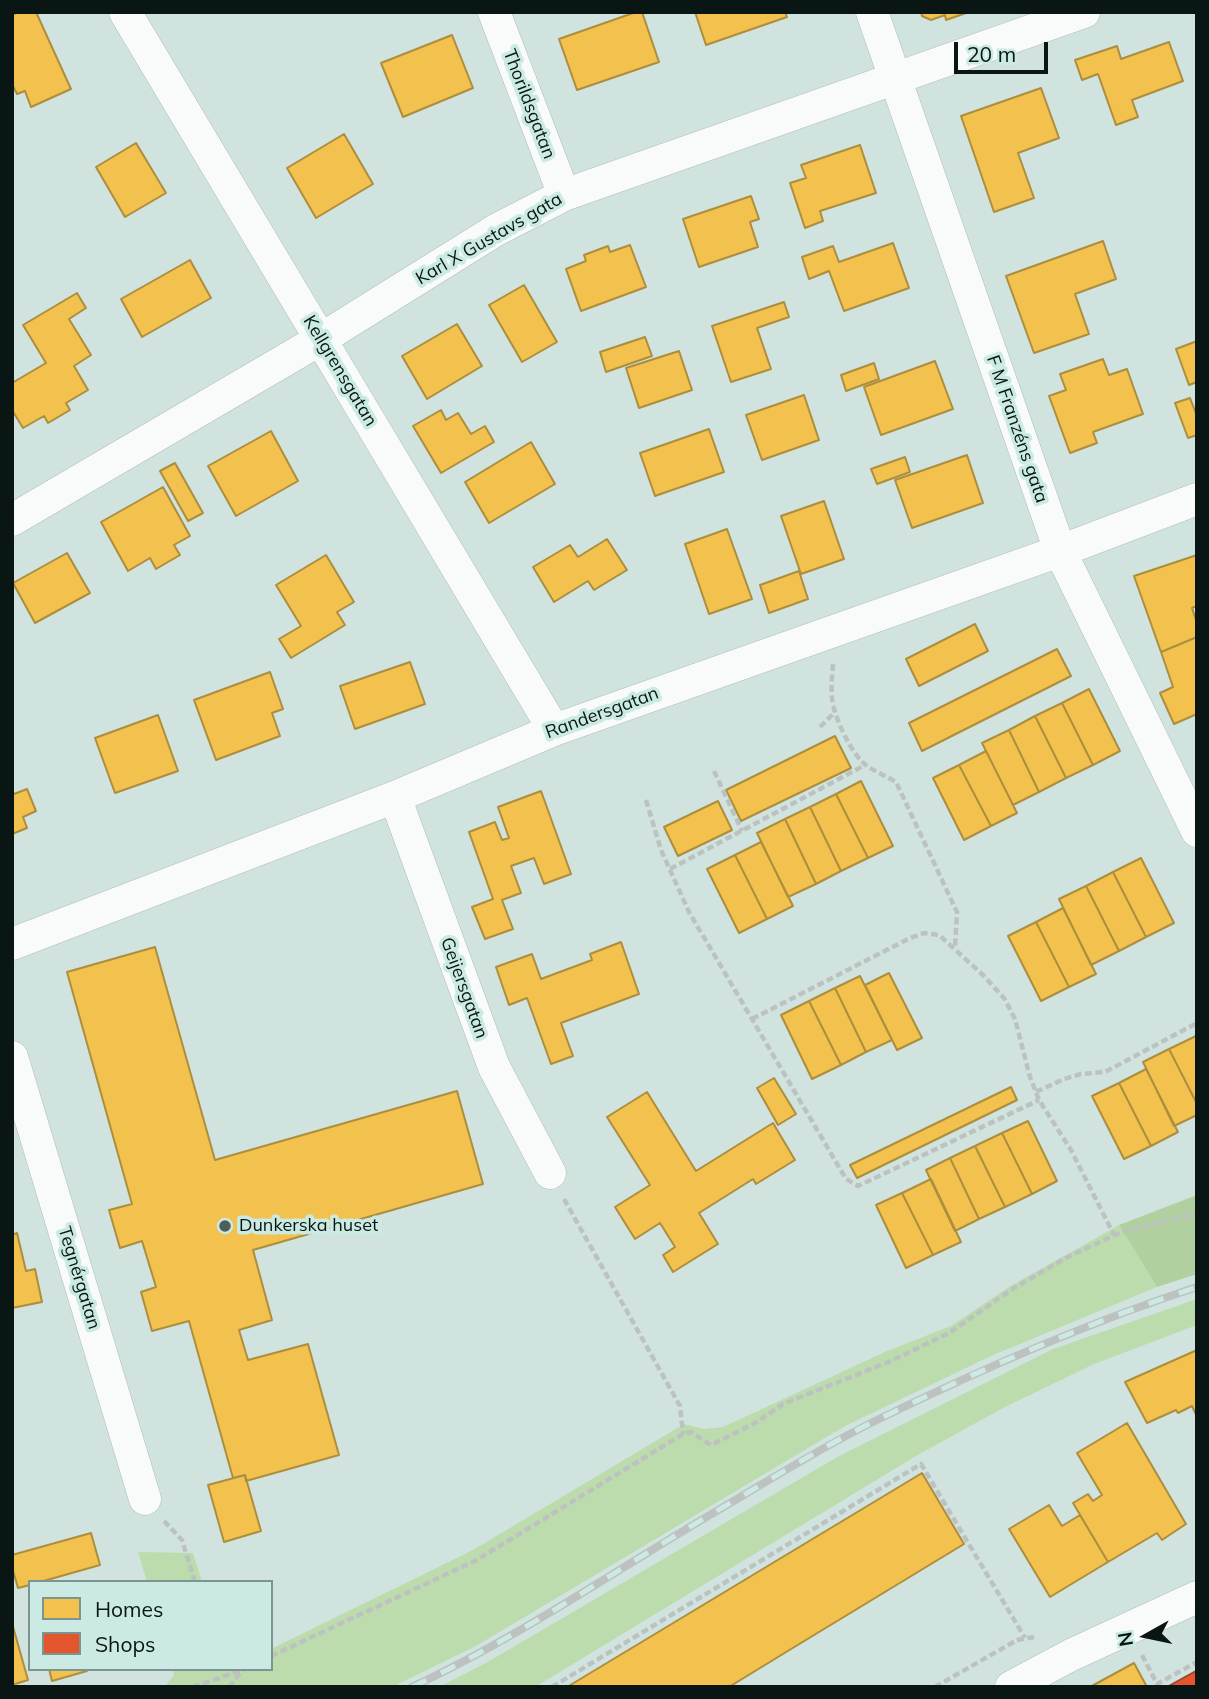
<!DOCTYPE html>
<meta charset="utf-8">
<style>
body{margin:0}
#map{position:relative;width:1209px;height:1699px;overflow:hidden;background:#d1e3df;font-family:Mulish,sans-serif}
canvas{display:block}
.frame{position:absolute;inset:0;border:14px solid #0a1614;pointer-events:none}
.legend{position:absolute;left:28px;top:1580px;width:245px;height:91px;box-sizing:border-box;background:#caeae3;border:2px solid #7d9590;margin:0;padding:9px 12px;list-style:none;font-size:21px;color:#0a1614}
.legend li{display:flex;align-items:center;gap:14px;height:35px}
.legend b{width:35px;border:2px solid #7d9590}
.north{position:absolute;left:1111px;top:1601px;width:70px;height:70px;-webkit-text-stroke:5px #caeae3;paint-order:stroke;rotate:261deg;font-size:19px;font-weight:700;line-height:28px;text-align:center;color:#0a1614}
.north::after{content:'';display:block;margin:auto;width:24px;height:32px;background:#0a1614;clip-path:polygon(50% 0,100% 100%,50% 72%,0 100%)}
.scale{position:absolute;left:954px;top:42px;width:94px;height:32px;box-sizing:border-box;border:4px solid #0a1614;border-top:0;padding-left:9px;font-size:21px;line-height:24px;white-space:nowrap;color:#0a1614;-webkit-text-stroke:5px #caeae3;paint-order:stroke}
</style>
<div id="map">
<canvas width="1209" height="1699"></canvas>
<div class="frame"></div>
<ul class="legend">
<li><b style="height:19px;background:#f2c14e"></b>Homes</li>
<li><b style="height:19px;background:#e4572e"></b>Shops</li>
</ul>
<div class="north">N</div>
<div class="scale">20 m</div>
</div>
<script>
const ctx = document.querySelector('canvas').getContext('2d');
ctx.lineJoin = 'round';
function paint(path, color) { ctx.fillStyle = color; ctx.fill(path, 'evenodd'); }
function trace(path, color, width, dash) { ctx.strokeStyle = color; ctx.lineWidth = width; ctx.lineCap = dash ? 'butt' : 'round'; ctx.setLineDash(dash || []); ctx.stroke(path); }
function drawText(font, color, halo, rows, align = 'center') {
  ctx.font = font + ' Mulish,sans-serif'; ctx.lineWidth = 7; ctx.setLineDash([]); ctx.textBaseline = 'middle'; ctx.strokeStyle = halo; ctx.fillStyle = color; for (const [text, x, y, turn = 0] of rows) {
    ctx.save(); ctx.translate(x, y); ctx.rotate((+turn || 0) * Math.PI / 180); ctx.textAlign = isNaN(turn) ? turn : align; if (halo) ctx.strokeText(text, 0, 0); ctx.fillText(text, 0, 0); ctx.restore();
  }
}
paint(new Path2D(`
 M 1119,1225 L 1157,1287 L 991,1356 L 845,1426 L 476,1646 L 392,1687 L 165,1687 L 174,1675 L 173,1669 L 271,1669 L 271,1649 L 473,1550 L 684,1424 L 703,1429 L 723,1427 L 887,1351 L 951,1326 L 1009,1287 Z
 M 1197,1299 L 1197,1325 L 1094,1364 L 1001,1409 L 916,1456 L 535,1687 L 439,1687 L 486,1663 L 839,1456 L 1053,1349 Z
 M 138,1552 L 193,1553 L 202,1582 L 147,1582 Z`), '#bcdcad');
paint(new Path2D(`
 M 1197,1195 L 1197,1274 L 1157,1287 L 1119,1225 Z`), '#b1d0a0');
const homes = new Path2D(`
 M 18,12 L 36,12 L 71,89 L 31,107 L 25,91 L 17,94 L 12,84 L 12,15 Z
 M 636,12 L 642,12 L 659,62 L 577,90 L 559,39 Z
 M 695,12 L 785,12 L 787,17 L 706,45 Z
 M 921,12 L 969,12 L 946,20 L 945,15 L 931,20 L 922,16 Z
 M 452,35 L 473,88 L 403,117 L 381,63 Z
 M 1169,42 L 1183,81 L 1132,100 L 1138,117 L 1116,125 L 1098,74 L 1082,80 L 1075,60 L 1117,46 L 1121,59 Z
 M 1041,88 L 1059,138 L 1018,153 L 1034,198 L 994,212 L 961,116 Z
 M 344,134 L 373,184 L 316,218 L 287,168 Z
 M 136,143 L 166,193 L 125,217 L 96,167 Z
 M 860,145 L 876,193 L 820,211 L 823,221 L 805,228 L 790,183 L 806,178 L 801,165 Z
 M 751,196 L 759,219 L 750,222 L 758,247 L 699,267 L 683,219 Z
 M 1103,241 L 1116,279 L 1075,294 L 1089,334 L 1034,353 L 1006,276 Z
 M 893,243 L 909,288 L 844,311 L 829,271 L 809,279 L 802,257 L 833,246 L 839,262 Z
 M 630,245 L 646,287 L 581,311 L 566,269 L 586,261 L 584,255 L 608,246 L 610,252 Z
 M 190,260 L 211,298 L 142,337 L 121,299 Z
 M 524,285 L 557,342 L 522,362 L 489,305 Z
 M 77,293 L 86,308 L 69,319 L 91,355 L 74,366 L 88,390 L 66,403 L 70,410 L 48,423 L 44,416 L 23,428 L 12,410 L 12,383 L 46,363 L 23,325 Z
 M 784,302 L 789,317 L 757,328 L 771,369 L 731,382 L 712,326 Z
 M 457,324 L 482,366 L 427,399 L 402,356 Z
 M 645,337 L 652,356 L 606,372 L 600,352 Z
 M 1197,341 L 1197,382 L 1189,385 L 1176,349 Z
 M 679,351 L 692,390 L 639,408 L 626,368 Z
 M 1103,359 L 1109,375 L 1127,369 L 1143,414 L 1093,432 L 1097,443 L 1070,453 L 1049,396 L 1066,390 L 1060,374 Z
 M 935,361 L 953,409 L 881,435 L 864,387 Z
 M 874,363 L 879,379 L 846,391 L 841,375 Z
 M 804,395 L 819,440 L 762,460 L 746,415 Z
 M 1190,398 L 1197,416 L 1197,435 L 1188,438 L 1175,403 Z
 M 441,410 L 446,420 L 458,413 L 471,434 L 485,426 L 494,442 L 441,473 L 413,426 Z
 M 709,429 L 724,472 L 655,496 L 640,453 Z
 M 271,431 L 298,481 L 236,516 L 208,466 Z
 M 531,442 L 555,484 L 489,523 L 465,482 Z
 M 967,455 L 983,503 L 912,528 L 895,480 Z
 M 905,457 L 910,472 L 877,484 L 871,469 Z
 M 175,463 L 203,513 L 188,521 L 160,471 Z
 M 163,487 L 190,536 L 174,545 L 180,555 L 156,569 L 150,558 L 128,571 L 101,522 Z
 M 824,501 L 844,559 L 801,574 L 781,516 Z
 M 727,529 L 752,599 L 709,614 L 685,544 Z
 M 607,539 L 627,570 L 594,590 L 588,581 L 554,602 L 533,567 L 570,545 L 578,557 Z
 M 67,553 L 90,593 L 35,623 L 13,583 Z
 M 326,555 L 354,602 L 337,612 L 345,625 L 291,658 L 279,639 L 301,626 L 276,585 Z
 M 1197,555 L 1197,606 L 1192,608 L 1197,623 L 1197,637 L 1161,652 L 1134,576 Z
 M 799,571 L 808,599 L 769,613 L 760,585 Z
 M 975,624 L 988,651 L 919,686 L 906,659 Z
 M 1197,637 L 1197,714 L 1174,724 L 1160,693 L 1173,687 L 1161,652 Z
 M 1057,649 L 1071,676 L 922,751 L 909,723 Z
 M 410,662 L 425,704 L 355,729 L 340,686 Z
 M 270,672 L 283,709 L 272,713 L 280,736 L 216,760 L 194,700 Z
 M 1089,689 L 1120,751 L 1093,765 L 1062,703 Z
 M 1062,703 L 1093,765 L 1066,778 L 1035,716 Z
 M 158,715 L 178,771 L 115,793 L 95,738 Z
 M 1035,716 L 1066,778 L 1039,792 L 1009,730 Z
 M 1009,730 L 1039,792 L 1013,805 L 982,743 Z
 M 835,736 L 851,768 L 741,821 L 726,790 Z
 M 986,751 L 1017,813 L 991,826 L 959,765 Z
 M 959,765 L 991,826 L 964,840 L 933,778 Z
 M 861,781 L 893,846 L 868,858 L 836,794 Z
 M 27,789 L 36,811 L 23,817 L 27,828 L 12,834 L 12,790 L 14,794 Z
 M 541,791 L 571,874 L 544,884 L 534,858 L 511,866 L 521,893 L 502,900 L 513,929 L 485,939 L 472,907 L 493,899 L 469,832 L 495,822 L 502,840 L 509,838 L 498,807 Z
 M 836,794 L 868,858 L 841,871 L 810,807 Z
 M 718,801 L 732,830 L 678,856 L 664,827 Z
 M 810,807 L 841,871 L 816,884 L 785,819 Z
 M 785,819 L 816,884 L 788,897 L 757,833 Z
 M 761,842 L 793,906 L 767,919 L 735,855 Z
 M 735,855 L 767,919 L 739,933 L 707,869 Z
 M 1141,858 L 1174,923 L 1146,937 L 1113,872 Z
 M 1113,872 L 1146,937 L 1119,951 L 1086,886 Z
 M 1086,886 L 1119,951 L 1091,965 L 1059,899 Z
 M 1063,908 L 1096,974 L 1069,987 L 1036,922 Z
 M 1036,922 L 1069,987 L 1041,1001 L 1008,936 Z
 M 621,942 L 639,994 L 561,1023 L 573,1056 L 551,1064 L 527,998 L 509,1005 L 496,967 L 532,954 L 541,979 L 592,960 L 590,954 Z
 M 155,947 L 215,1160 L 457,1091 L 483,1184 L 253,1250 L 272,1320 L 239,1330 L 248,1360 L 308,1344 L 339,1455 L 246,1481 L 245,1475 L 233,1478 L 189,1321 L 152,1331 L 141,1292 L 156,1287 L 142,1241 L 120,1248 L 109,1210 L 132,1204 L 67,972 Z
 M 889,973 L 922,1038 L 897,1050 L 865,985 Z
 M 860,976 L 892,1040 L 866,1052 L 835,988 Z
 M 835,988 L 866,1052 L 841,1065 L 809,1001 Z
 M 809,1001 L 841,1065 L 812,1079 L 781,1015 Z
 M 1196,1036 L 1197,1037 L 1197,1104 L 1169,1049 Z
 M 1169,1049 L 1197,1104 L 1197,1115 L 1174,1126 L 1143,1062 Z
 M 1146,1069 L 1178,1132 L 1151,1146 L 1119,1083 Z
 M 774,1078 L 796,1114 L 778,1125 L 757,1088 Z
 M 1119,1083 L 1151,1146 L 1124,1159 L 1092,1096 Z
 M 1011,1087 L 1017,1100 L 857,1178 L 850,1165 Z
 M 647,1092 L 696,1171 L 773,1123 L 795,1160 L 756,1184 L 753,1179 L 699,1213 L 718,1244 L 673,1272 L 663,1255 L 675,1247 L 660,1223 L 635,1239 L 615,1207 L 650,1185 L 607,1117 Z
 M 1028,1121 L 1057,1181 L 1032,1194 L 1002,1133 Z
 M 1002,1133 L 1032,1194 L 1005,1207 L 975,1146 Z
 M 975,1146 L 1005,1207 L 979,1219 L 950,1158 Z
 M 950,1158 L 979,1219 L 955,1231 L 926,1170 Z
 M 931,1179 L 961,1242 L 933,1255 L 902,1193 Z
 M 902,1193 L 933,1255 L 906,1268 L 876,1205 Z
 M 17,1233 L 26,1271 L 35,1269 L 42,1302 L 12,1308 L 12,1235 Z
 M 1197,1350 L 1197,1417 L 1192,1406 L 1178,1413 L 1176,1410 L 1147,1423 L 1125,1382 Z
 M 1127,1423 L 1186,1524 L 1162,1540 L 1157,1533 L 1108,1562 L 1073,1503 L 1088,1494 L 1093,1501 L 1102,1495 L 1077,1453 Z
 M 922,1473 L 964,1544 L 796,1646 L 729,1687 L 567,1687 Z
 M 245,1475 L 261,1531 L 224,1542 L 208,1485 Z
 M 1049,1505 L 1062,1526 L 1080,1515 L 1108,1562 L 1050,1597 L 1009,1529 Z
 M 91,1533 L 100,1565 L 40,1582 L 30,1582 L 30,1585 L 18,1588 L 12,1567 L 12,1555 Z
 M 12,1623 L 28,1680 L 12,1685 Z
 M 1134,1663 L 1147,1687 L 1090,1687 Z
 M 49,1669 L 87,1669 L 87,1671 L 52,1681 Z`);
paint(homes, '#f2c14e');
trace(homes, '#ac8e3d', 2);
const shops = new Path2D(`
 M 1197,1671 L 1197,1687 L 1167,1687 L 1194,1672 Z`);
paint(shops, '#e4572e');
trace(shops, '#a34426', 2);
const minor = new Path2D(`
 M 125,12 L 554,730
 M 494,12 L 564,195
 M 872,12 L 1060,551 L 1197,831
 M 12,520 L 321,339 L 496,230 L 564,195 L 1084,12
 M 395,797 L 494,1067 L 550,1173
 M 12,944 L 395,797 L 554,730 L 1060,551 L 1197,499
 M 12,1057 L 145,1499
 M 1011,1687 L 1071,1655 L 1197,1597`);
trace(minor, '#afbdba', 33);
trace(new Path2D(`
 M 833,664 C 832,675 831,687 832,698 C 833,715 852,756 867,766 C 876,772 886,776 896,782 L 957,912 L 955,947
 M 820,727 L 834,713
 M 714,771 L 742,831
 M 646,800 L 661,850 L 689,912 L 846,1179 L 858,1186 L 1039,1100
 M 670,869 L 865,765
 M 752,1019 L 908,939 L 924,933 L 939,935 L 983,975 L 1004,998 L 1015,1019 L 1030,1077 L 1039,1100 L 1071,1150 L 1114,1235
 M 1036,1092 L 1064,1079 L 1081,1074 L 1105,1072 L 1197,1023
 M 564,1199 L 680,1406 L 683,1434
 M 164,1521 L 182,1540 L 195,1582
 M 1142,1655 L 1157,1684 L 1197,1662
 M 271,1656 L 475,1561 L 683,1434 L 691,1432 L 711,1445 L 757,1422 L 783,1404 L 891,1361 L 949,1333 L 1014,1288 L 1066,1258 L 1121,1232 L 1197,1214
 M 193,1687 L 245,1669
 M 229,1687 L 242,1671
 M 552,1687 L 921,1464 L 1025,1638
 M 935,1687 L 1017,1640 L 1034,1637`), '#bcc2c0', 4.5, [7, 3.5]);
trace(minor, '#f8fbfa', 32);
const rail = new Path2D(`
 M 412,1687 C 524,1635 626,1563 732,1502 C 779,1474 826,1445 875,1421 C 979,1370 1087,1323 1197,1287`);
trace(rail, '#bdc2c0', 8);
trace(rail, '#caeae3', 5, [16]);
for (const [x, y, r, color] of [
 [225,1226,7,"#505e5b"]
]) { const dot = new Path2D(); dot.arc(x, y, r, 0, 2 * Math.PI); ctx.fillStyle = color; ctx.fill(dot); trace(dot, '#caeae3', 2.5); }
drawText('18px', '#0a1614', '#caeae3', [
 ["Thorildsgatan",529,104,69],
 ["Karl X Gustavs gata",489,239,-30],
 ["Kellgrensgatan",340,371,59],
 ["F M Franzéns gata",1017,429,71],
 ["Randersgatan",602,713,-20],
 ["Geijersgatan",464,988,70],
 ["Tegnérgatan",79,1278,73]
]);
drawText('18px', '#0a1614', '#caeae3', [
 ["Dunkerska huset",239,1226]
], 'left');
</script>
